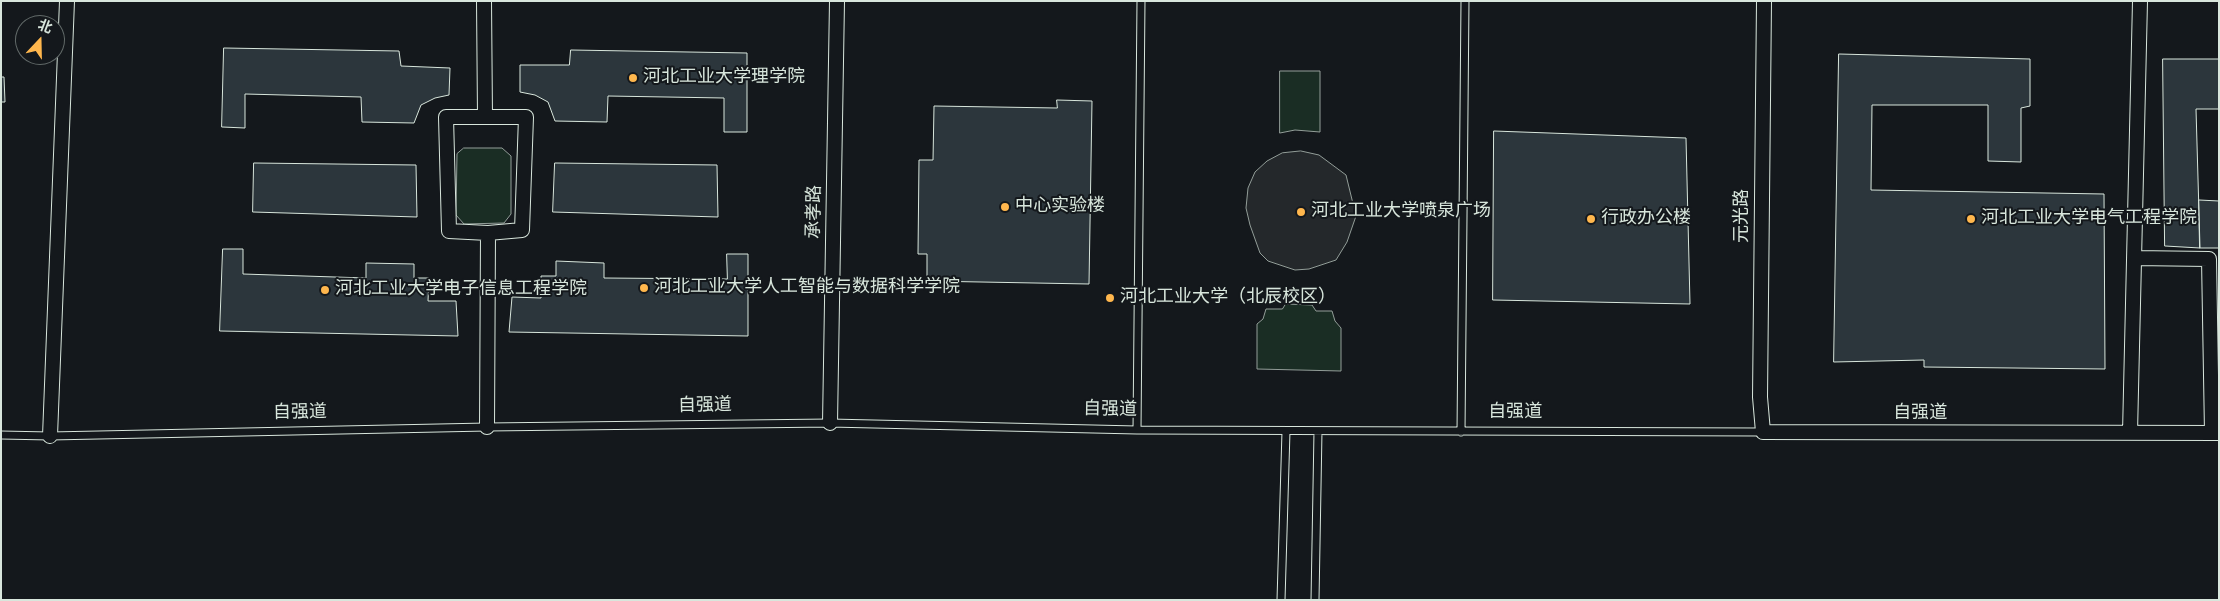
<!DOCTYPE html>
<meta charset="utf-8">
<style>
body{margin:0}
#map{position:relative;width:2220px;height:601px;overflow:hidden;background:#14181c;font-family:"Nunito Sans","Noto Sans SC",sans-serif}
canvas{display:block}
.frame{position:absolute;inset:0;border:2px solid #d8e6dc;pointer-events:none}
.north{position:absolute;left:15px;top:15px;width:50px;height:50px;box-sizing:border-box;background:#14181c;border:1px solid #626a69;border-radius:50%;rotate:21deg;font-size:14px;font-weight:700;line-height:20px;text-align:center;color:#d8e6dc}
.north::after{content:'';display:block;margin:auto;width:18px;height:22px;background:#ffb74d;clip-path:polygon(50% 0,100% 100%,50% 72%,0 100%)}
</style>
<div id="map">
<canvas width="2220" height="601"></canvas>
<div class="frame"></div>
<div class="north">北</div>
</div>
<script>
const ctx = document.querySelector('canvas').getContext('2d');
ctx.lineJoin = 'round';
function paint(path, color) { ctx.fillStyle = color; ctx.fill(path, 'evenodd'); }
function trace(path, color, width, dash) { ctx.strokeStyle = color; ctx.lineWidth = width; ctx.lineCap = dash ? 'butt' : 'round'; ctx.setLineDash(dash || []); ctx.stroke(path); }
function drawText(font, color, halo, rows, align = 'center') {
  ctx.font = font + ' "Nunito Sans","Noto Sans SC",sans-serif'; ctx.lineWidth = 4; ctx.setLineDash([]); ctx.textBaseline = 'middle'; ctx.strokeStyle = halo; ctx.fillStyle = color; for (const [text, x, y, turn = 0] of rows) {
    ctx.save(); ctx.translate(x, y); ctx.rotate((+turn || 0) * Math.PI / 180); ctx.textAlign = isNaN(turn) ? turn : align; if (halo) ctx.strokeText(text, 0, 0); ctx.fillText(text, 0, 0); ctx.restore();
  }
}
const green = new Path2D(`
 M 1280,71 L 1320,71 L 1320,132 L 1295,130 L 1280,133 Z
 M 464,148 L 502,148 L 511,156 L 511,214 L 504,223 L 464,224 L 456,215 L 457,154 Z
 M 1286,304 L 1312,305 L 1316,311 L 1332,311 L 1335,321 L 1341,328 L 1341,371 L 1257,369 L 1257,324 L 1263,319 L 1266,309 L 1282,309 Z`);
paint(green, '#1a2d24');
trace(green, '#939e99', 1);
const parking = new Path2D(`
 M 1301,151 L 1319,155 L 1346,175 L 1356,216 L 1347,242 L 1336,260 L 1309,269 L 1295,270 L 1268,261 L 1260,253 L 1250,225 L 1246,208 L 1248,188 L 1255,172 L 1267,161 L 1282,153 Z`);
paint(parking, '#24282b');
trace(parking, '#939e99', 1);
const building = new Path2D(`
 M 224,48 L 399,51 L 401,66 L 450,68 L 449,95 L 435,98 L 421,105 L 414,123 L 362,122 L 361,97 L 245,94 L 245,128 L 222,127 Z
 M 571,50 L 747,53 L 747,132 L 724,132 L 724,98 L 608,96 L 607,122 L 555,121 L 548,102 L 535,95 L 520,92 L 520,65 L 569,65 Z
 M 1839,54 L 2030,59 L 2030,106 L 2021,108 L 2021,162 L 1988,161 L 1988,105 L 1872,105 L 1871,190 L 2104,194 L 2105,369 L 1924,367 L 1924,360 L 1834,362 Z
 M 2163,59 L 2219,59 L 2219,109 L 2196,109 L 2200,248 L 2165,246 Z
 M 1,77 L 4,77 L 5,102 L 1,102 Z
 M 1057,100 L 1092,101 L 1089,284 L 927,281 L 927,254 L 918,254 L 919,160 L 933,160 L 934,106 L 1057,108 Z
 M 1494,131 L 1686,138 L 1690,304 L 1493,300 Z
 M 254,163 L 416,165 L 417,217 L 253,212 Z
 M 555,163 L 717,165 L 718,217 L 553,212 Z
 M 2199,200 L 2219,201 L 2219,248 L 2200,248 Z
 M 223,249 L 243,249 L 243,274 L 366,278 L 366,263 L 414,264 L 414,278 L 429,278 L 428,301 L 456,301 L 458,336 L 220,331 Z
 M 727,254 L 748,254 L 748,336 L 509,332 L 512,297 L 541,298 L 541,276 L 556,276 L 556,261 L 604,263 L 604,278 L 727,279 Z`);
paint(building, '#2c363c');
trace(building, '#d8e6dc', 1);
const service = new Path2D(`
 M 1137,430 L 1141,1
 M 1461,432 L 1465,1
 M 1,435 L 50,436 L 487,427 L 830,423 L 1137,430 L 1763,432
 M 1281,600 L 1286,431
 M 1315,600 L 1318,431`);
const minor = new Path2D(`
 M 484,1 L 485,117 L 526,117 L 522,230 L 488,233 L 487,427
 M 1764,1 L 1760,397 L 1763,432 L 2219,433
 M 485,117 L 446,117 L 449,231 L 488,233
 M 2134,258 L 2209,259 L 2212,433
 M 830,423 L 837,1
 M 2130,433 L 2140,1
 M 50,436 L 67,1`);
trace(service, '#d8e6dc', 9);
trace(minor, '#d8e6dc', 16);
trace(service, '#14181c', 7);
trace(minor, '#14181c', 14);
for (const [x, y, r, color] of [
 [633,78,5,"#ffb74d"],
 [1005,207,5,"#ffb74d"],
 [1301,212,5,"#ffb74d"],
 [1591,219,5,"#ffb74d"],
 [1971,219,5,"#ffb74d"],
 [644,288,5,"#ffb74d"],
 [325,290,5,"#ffb74d"],
 [1110,298,5,"#ffb74d"]
]) { const dot = new Path2D(); dot.arc(x, y, r, 0, 2 * Math.PI); ctx.fillStyle = color; ctx.fill(dot); trace(dot, '#14181c', 2); }
drawText('18px', '#d8e6dc', '#14181c', [
 ["河北工业大学理学院",643,78],
 ["中心实验楼",1015,207],
 ["河北工业大学喷泉广场",1311,212],
 ["行政办公楼",1601,219],
 ["河北工业大学电气工程学院",1981,219],
 ["河北工业大学人工智能与数据科学学院",654,288],
 ["河北工业大学电子信息工程学院",335,290],
 ["河北工业大学（北辰校区）",1120,298]
], 'left');
drawText('18px', '#d8e6dc', '#14181c', [
 ["承孝路",815,212,-89],
 ["元光路",1743,216,-90],
 ["自强道",705,406,-1],
 ["自强道",1110,410,1],
 ["自强道",300,413,-1],
 ["自强道",1515,413],
 ["自强道",1920,414]
]);
</script>
